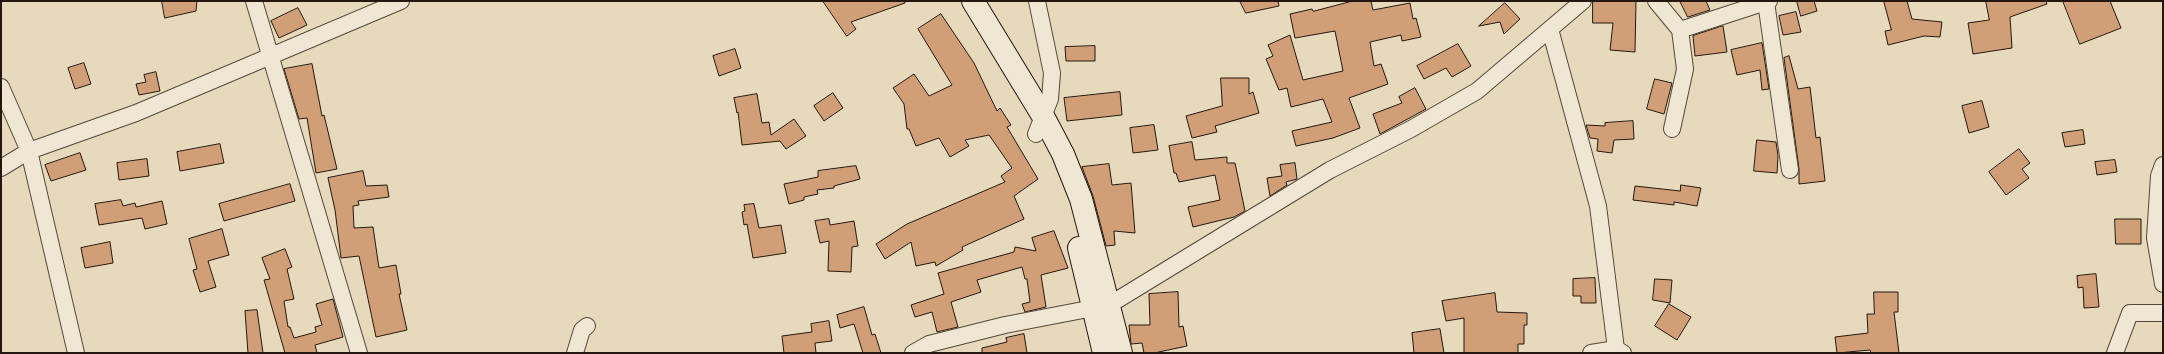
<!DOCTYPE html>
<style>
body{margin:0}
#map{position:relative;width:2164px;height:354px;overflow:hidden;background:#e7dabc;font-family:"Sorts Mill Goudy",serif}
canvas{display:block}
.frame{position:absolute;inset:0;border:2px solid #24170f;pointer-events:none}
</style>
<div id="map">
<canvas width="2164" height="354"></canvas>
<div class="frame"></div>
</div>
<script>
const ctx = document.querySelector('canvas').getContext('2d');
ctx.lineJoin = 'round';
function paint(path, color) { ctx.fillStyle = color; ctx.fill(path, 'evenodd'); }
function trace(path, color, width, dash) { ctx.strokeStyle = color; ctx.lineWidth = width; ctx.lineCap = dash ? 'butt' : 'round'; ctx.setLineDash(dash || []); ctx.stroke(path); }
const building = new Path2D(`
 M 162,1 L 197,1 L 196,11 L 165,18 Z
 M 823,1 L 905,1 L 905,3 L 851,22 L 856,29 L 847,36 Z
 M 1240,1 L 1278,1 L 1279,6 L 1246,13 Z
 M 1353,1 L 1371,1 L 1373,10 L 1410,3 L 1413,19 L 1416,18 L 1421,37 L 1402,41 L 1401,35 L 1370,42 L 1374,66 L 1381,64 L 1388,84 L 1349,98 L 1360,128 L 1333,138 L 1296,146 L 1292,131 L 1332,122 L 1323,99 L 1291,107 L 1287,88 L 1279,90 L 1266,59 L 1273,56 L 1268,45 L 1290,35 L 1303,80 L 1343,71 L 1335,31 L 1295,38 L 1290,14 L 1312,9 L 1313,11 Z
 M 1593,1 L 1636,1 L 1635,52 L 1610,50 L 1613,23 L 1593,23 Z
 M 1680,1 L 1706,1 L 1710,10 L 1688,17 Z
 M 1797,1 L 1814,1 L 1817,11 L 1801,16 Z
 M 1884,1 L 1907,1 L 1912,19 L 1942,22 L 1940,37 L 1924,36 L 1888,45 L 1885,31 L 1891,30 Z
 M 1986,1 L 2046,1 L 2047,4 L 2010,17 L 2012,48 L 1973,54 L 1968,23 L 1989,20 Z
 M 2063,1 L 2110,1 L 2121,28 L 2080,44 Z
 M 1505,3 L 1520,19 L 1504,34 L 1500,22 L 1479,26 Z
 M 298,8 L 307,25 L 279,38 L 271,21 Z
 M 1796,12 L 1801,32 L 1783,35 L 1779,16 Z
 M 941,14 L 974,63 L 997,111 L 1000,108 L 1011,125 L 1007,127 L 1038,179 L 1014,196 L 1024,219 L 962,247 L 963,250 L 936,266 L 935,262 L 916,266 L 911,242 L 885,259 L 876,244 L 907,224 L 1005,182 L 1001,176 L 1012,168 L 989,135 L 965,140 L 969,146 L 950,157 L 939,138 L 916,146 L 909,129 L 907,129 L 904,104 L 893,88 L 914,74 L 929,96 L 952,85 L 918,29 Z
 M 1723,26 L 1727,52 L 1695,56 L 1693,36 Z
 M 1762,43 L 1769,89 L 1762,90 L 1760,70 L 1737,75 L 1731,50 Z
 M 1458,44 L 1471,66 L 1452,77 L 1446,68 L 1424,79 L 1417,66 Z
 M 1095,46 L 1095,61 L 1066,61 L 1065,47 Z
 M 735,49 L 741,68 L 719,76 L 713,56 Z
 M 1789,56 L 1798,89 L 1810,87 L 1816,138 L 1820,137 L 1825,181 L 1799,184 L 1799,169 L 1784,58 Z
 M 84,63 L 91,84 L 75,89 L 68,68 Z
 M 312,64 L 322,116 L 324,115 L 337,169 L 316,173 L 307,118 L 299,119 L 284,69 Z
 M 156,72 L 160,91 L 139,95 L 136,84 L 146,82 L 144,75 Z
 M 1221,78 L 1249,78 L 1249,94 L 1253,92 L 1259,113 L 1215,126 L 1217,132 L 1192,138 L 1186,116 L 1222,106 Z
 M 1655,79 L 1672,83 L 1664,114 L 1647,109 Z
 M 1415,88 L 1426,109 L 1380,134 L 1373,114 L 1402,103 L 1399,97 Z
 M 1120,92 L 1122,115 L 1067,121 L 1064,98 Z
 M 833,93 L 843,108 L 824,121 L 814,106 Z
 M 757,94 L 762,123 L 769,122 L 771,135 L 794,119 L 806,136 L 786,149 L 780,141 L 742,145 L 738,112 L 737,113 L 734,98 Z
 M 1982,101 L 1989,127 L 1969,133 L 1962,106 Z
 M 1633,121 L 1634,139 L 1614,140 L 1612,153 L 1597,151 L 1598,139 L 1590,138 L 1586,125 L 1605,126 L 1605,123 Z
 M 1154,125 L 1158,150 L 1133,153 L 1130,128 Z
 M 2083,130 L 2085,144 L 2065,147 L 2062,133 Z
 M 1757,140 L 1776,142 L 1778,156 L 1777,173 L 1754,171 Z
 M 1192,142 L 1195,160 L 1227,157 L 1227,163 L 1235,163 L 1245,211 L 1234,217 L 1193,227 L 1188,207 L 1220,200 L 1215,175 L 1179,182 L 1176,173 L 1174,173 L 1169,146 Z
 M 220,144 L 224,163 L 180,171 L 177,152 Z
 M 2019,149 L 2030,163 L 2022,169 L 2029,178 L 2006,195 L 1989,172 Z
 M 80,153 L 86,170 L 51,181 L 45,165 Z
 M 147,159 L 149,176 L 119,180 L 117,163 Z
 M 2115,160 L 2117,172 L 2097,175 L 2095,162 Z
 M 1295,163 L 1297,179 L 1286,182 L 1287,185 L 1270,196 L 1267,178 L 1282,176 L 1280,165 Z
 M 1109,164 L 1112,185 L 1131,183 L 1135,233 L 1114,231 L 1115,245 L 1106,246 L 1093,196 L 1082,167 Z
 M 856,166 L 860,179 L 834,186 L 834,188 L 817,190 L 818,194 L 804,197 L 804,200 L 789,204 L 784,184 L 818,177 L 818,171 Z
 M 363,171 L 366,186 L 387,185 L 389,197 L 358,201 L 359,205 L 353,206 L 354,228 L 373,227 L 379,268 L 396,265 L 401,294 L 399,294 L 407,330 L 376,337 L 359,256 L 341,258 L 335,210 L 328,178 Z
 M 290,184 L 295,201 L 224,221 L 219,204 Z
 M 1681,185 L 1701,188 L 1697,206 L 1674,202 L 1674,205 L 1633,200 L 1635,186 L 1680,191 Z
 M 121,200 L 123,206 L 135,203 L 136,207 L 162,201 L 167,224 L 145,229 L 142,218 L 99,225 L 95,204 Z
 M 754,204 L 759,228 L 781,225 L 786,253 L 753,258 L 747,224 L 744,225 L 742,212 L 745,211 L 744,205 Z
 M 829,219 L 830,225 L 854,221 L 858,246 L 852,247 L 851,272 L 828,271 L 829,241 L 820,243 L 815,221 Z
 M 2115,219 L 2141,219 L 2141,244 L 2116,244 Z
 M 222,229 L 229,255 L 208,261 L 216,287 L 200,292 L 193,270 L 197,269 L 189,239 Z
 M 1054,231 L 1068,268 L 1041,275 L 1046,307 L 1025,312 L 1022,304 L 1030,302 L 1027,279 L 1025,279 L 1022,267 L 977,280 L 981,292 L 951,302 L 958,327 L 937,332 L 932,312 L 915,317 L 911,305 L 944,294 L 938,273 L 1014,252 L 1015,247 L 1036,251 L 1032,238 Z
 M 110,242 L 113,263 L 85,268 L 81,248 Z
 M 285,249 L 292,267 L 287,269 L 294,299 L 284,301 L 288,327 L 290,327 L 294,338 L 316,332 L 315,327 L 322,325 L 316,304 L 333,299 L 343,337 L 315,345 L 317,353 L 285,353 L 264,280 L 270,279 L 262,258 Z
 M 2096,274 L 2099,307 L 2084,308 L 2083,287 L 2078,288 L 2077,276 Z
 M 1595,278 L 1596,303 L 1581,303 L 1581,296 L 1573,296 L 1573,279 Z
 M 1655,279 L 1672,280 L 1670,303 L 1653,300 Z
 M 1178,292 L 1179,327 L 1183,326 L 1187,346 L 1154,353 L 1144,353 L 1142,343 L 1131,344 L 1129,325 L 1150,325 L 1149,294 Z
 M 1874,292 L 1898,292 L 1898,312 L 1894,312 L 1899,353 L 1871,353 L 1870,350 L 1837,353 L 1835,337 L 1868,333 L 1867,314 L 1874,314 Z
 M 1495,293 L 1497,312 L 1527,313 L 1527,325 L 1524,325 L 1524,344 L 1518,344 L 1518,353 L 1464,353 L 1464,318 L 1446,321 L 1442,301 Z
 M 1669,304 L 1691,317 L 1677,340 L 1655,326 Z
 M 864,307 L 872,335 L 875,334 L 881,353 L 863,353 L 854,324 L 840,328 L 837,315 Z
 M 257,310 L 263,353 L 248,353 L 245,311 Z
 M 829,321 L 832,341 L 815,343 L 816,353 L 784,353 L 782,336 L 812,332 L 811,324 Z
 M 1440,329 L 1444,353 L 1414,353 L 1412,333 Z
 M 1024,334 L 1027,353 L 982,353 L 982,348 L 1007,342 L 1006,338 Z`);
paint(building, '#d19f77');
trace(building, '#24170f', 1);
const street = new Path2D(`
 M 254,1 L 359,353
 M 1656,1 L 1680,30 L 1685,69 L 1672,129
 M 1766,2 L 1790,170
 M 1550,29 L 1598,206 L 1616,349
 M 1680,30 L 1769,1
 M 1,87 L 29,151 L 76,353
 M 1036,134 L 1050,99 L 1052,73 L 1037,1
 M 2163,165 L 2159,176 L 2155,238 L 2163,284
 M 1,168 L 29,151 L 136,113 L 401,1
 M 575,353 L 582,330 L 587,326
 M 913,353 L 929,344 L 1005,325 L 1109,305 L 1330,170 L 1411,129 L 1477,91 L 1583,1
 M 1591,353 L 1616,349 L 1623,353
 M 2115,353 L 2130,313 L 2163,313`);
const secondary = new Path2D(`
 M 973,1 L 1043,116 L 1063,154 L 1081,199 L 1121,353
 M 1079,248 L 1104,353`);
trace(street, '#55483a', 18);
trace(secondary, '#24170f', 24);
trace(street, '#efe7d3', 16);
trace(secondary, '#efe7d3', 22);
</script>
